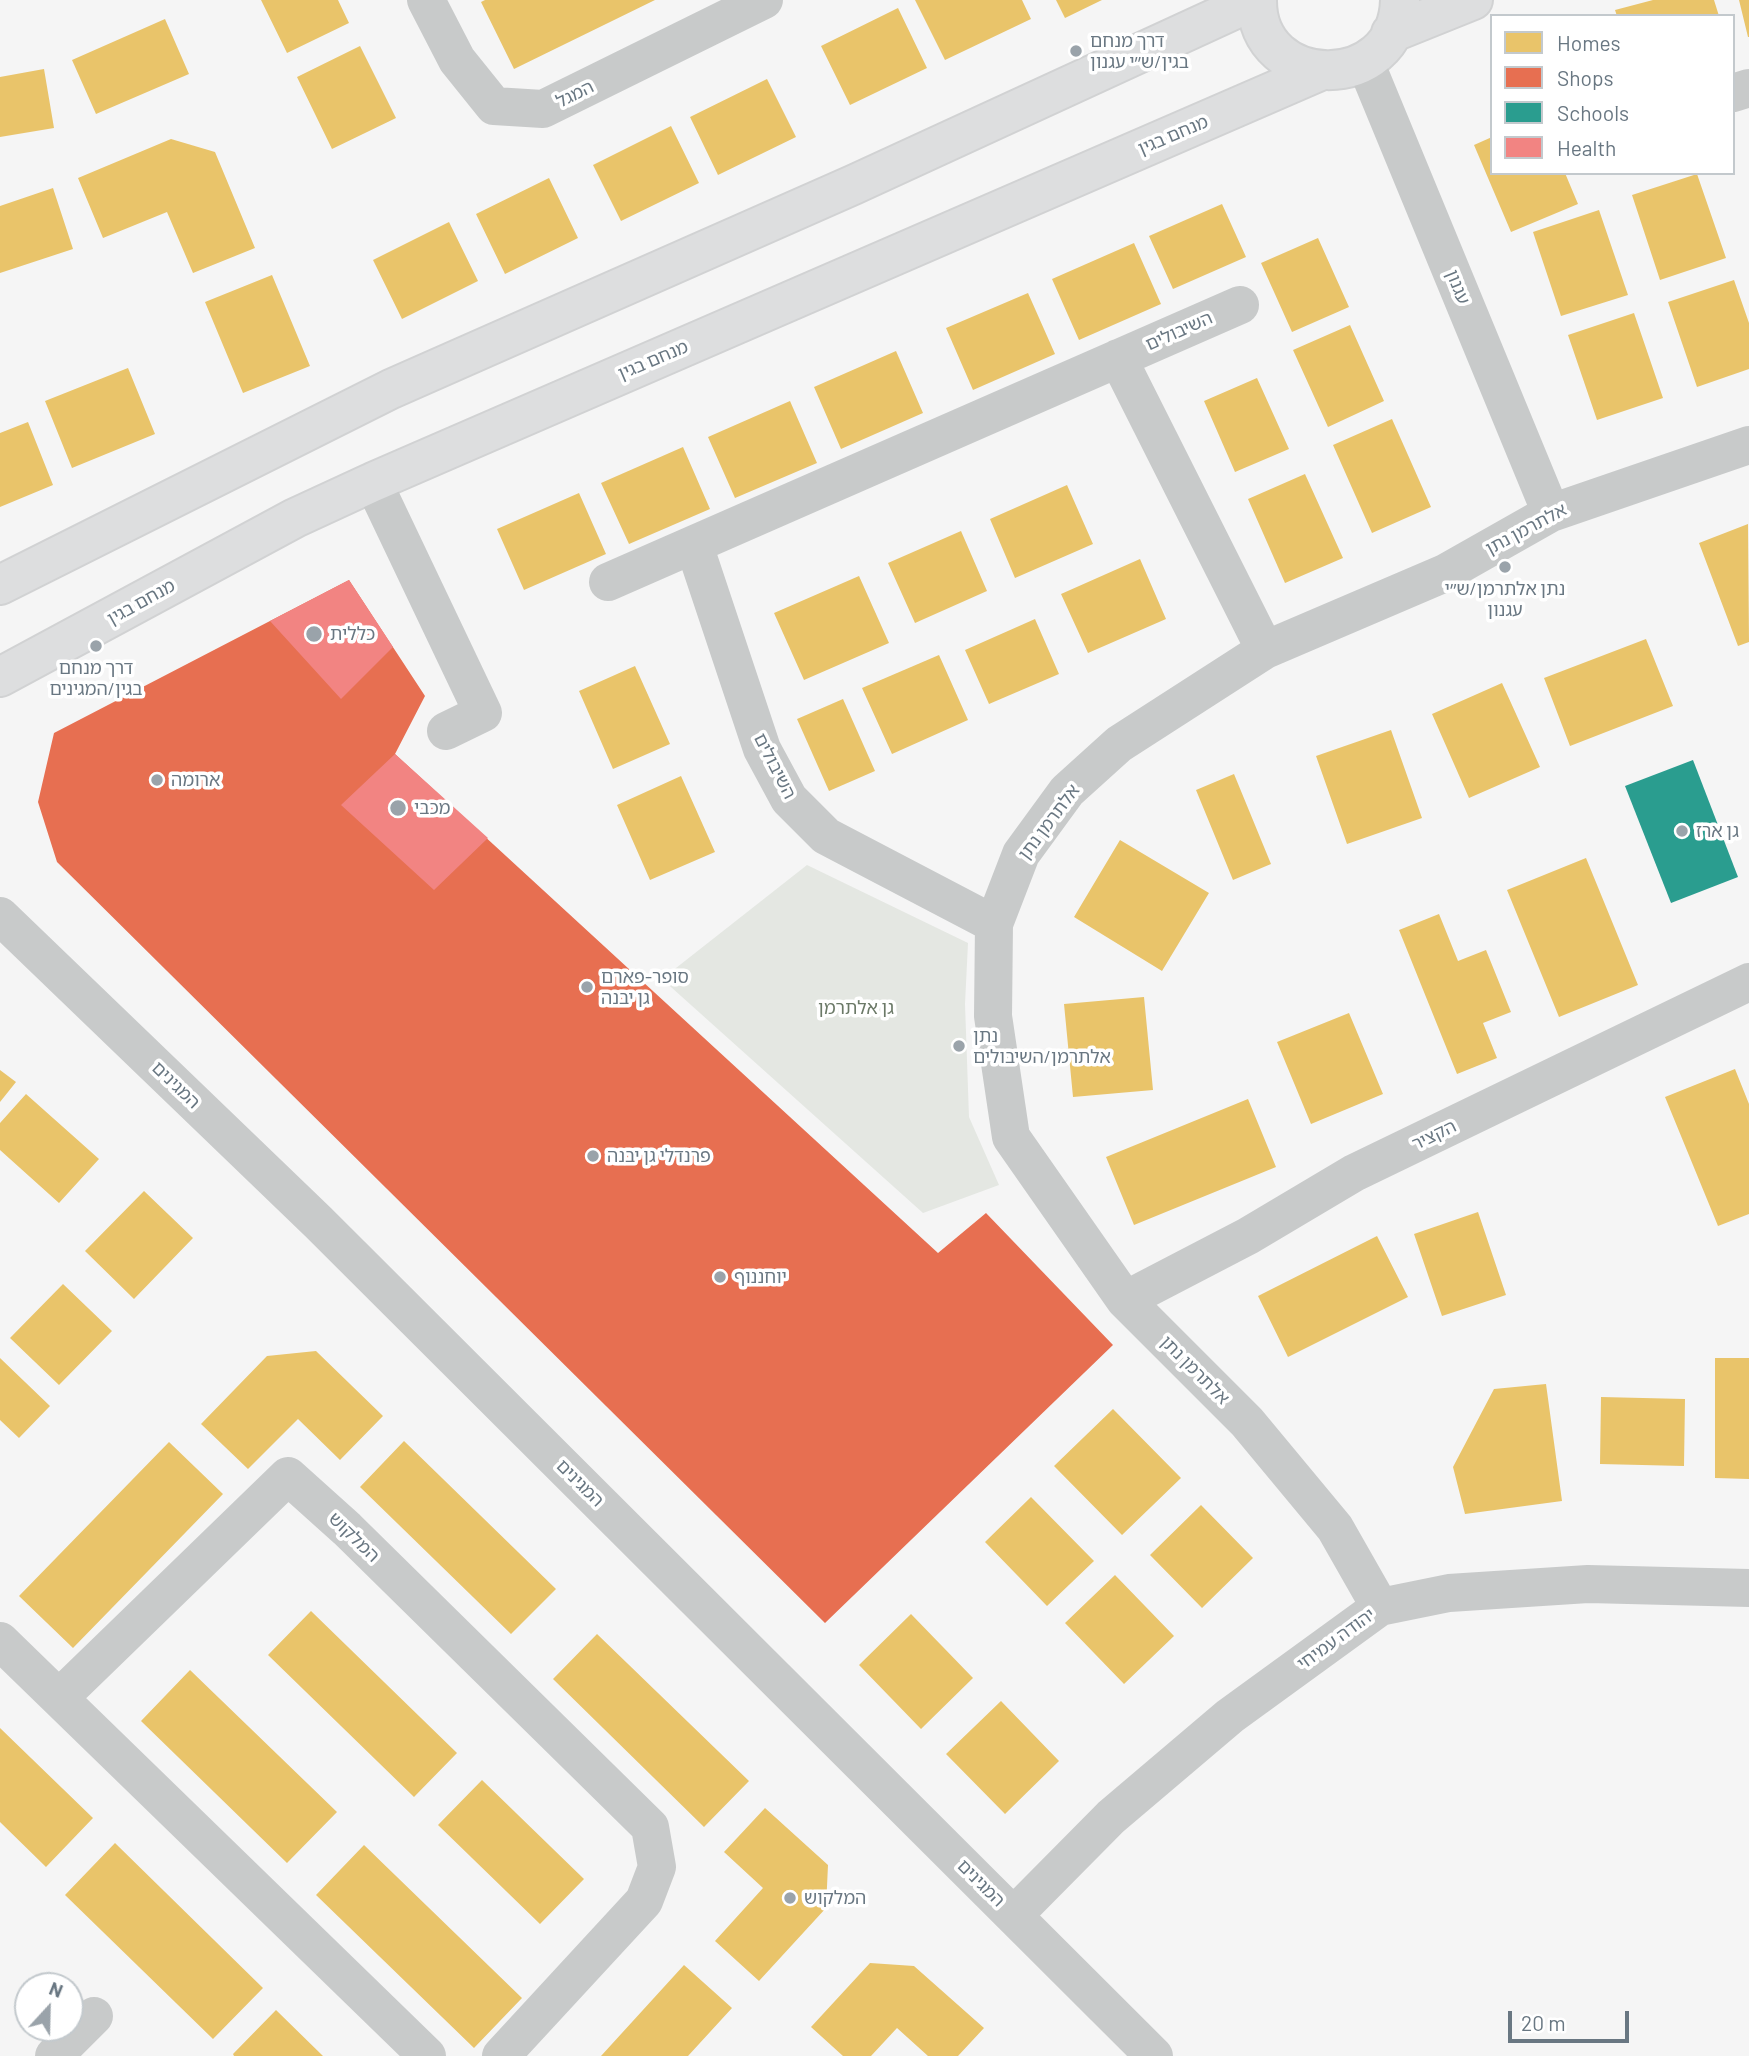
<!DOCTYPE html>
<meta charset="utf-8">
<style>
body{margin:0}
#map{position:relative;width:1749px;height:2056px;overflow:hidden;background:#f5f5f5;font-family:Barlow,sans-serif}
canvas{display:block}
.legend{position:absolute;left:1490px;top:14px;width:245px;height:161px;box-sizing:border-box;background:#fff;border:2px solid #c3c9cd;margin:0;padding:9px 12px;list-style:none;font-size:21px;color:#697782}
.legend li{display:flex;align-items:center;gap:14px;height:35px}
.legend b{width:35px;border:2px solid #c3c9cd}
.north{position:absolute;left:14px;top:1972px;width:70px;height:70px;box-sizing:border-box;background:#fff;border:2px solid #c3c9cd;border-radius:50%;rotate:22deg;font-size:19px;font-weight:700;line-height:28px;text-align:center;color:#697782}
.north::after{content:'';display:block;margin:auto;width:24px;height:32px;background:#9aa3aa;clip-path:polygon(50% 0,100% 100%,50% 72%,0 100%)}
.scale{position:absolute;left:1508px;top:2011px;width:121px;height:32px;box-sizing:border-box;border:4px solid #697782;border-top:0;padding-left:9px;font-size:21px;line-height:24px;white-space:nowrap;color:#697782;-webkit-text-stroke:5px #fff;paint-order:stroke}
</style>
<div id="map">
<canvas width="1749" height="2056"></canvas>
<ul class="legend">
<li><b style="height:19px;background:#e9c46a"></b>Homes</li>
<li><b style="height:19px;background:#e76f51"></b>Shops</li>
<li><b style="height:19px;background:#2a9d8f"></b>Schools</li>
<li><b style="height:19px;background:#f28482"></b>Health</li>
</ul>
<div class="north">N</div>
<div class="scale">20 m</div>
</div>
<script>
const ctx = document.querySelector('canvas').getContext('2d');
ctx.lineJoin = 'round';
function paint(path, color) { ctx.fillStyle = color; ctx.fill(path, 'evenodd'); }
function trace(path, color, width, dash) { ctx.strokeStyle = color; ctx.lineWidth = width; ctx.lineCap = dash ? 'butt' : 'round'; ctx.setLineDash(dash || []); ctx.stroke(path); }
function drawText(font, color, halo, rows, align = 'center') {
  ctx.font = font + ' Barlow,"Noto Sans Hebrew",sans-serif'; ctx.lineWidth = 7; ctx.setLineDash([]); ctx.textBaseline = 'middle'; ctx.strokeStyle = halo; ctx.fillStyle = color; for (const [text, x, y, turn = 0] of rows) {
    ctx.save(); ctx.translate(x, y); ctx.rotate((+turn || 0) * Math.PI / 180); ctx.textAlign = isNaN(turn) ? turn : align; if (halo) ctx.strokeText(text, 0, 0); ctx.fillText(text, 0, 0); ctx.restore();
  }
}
paint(new Path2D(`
 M 807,865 L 968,943 L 965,1004 L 969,1117 L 999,1185 L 923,1213 L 662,979 Z`), '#e4e7e2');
paint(new Path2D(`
 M 261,0 L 338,0 L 349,23 L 287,53 Z
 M 485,0 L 655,0 L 514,69 L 481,2 Z
 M 915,0 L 1022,0 L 1031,19 L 945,60 Z
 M 1056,0 L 1102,0 L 1065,18 Z
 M 1653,0 L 1714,0 L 1719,16 L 1617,16 L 1615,10 Z
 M 1739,0 L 1749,0 L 1749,37 L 1748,37 Z
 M 898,8 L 927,68 L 850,105 L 821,46 Z
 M 165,19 L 189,74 L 96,114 L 72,60 Z
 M 360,46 L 396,118 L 332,149 L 297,77 Z
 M 44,69 L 54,128 L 0,137 L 0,77 Z
 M 767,79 L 796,137 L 718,175 L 690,117 Z
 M 671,126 L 699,183 L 621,221 L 593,165 Z
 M 1492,137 L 1492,173 L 1565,173 L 1578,204 L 1511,232 L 1474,145 Z
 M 171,139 L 215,152 L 255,248 L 193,273 L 167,212 L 103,238 L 78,178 Z
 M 1697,174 L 1726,258 L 1660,280 L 1632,195 Z
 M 549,178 L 578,238 L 505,274 L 476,214 Z
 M 53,188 L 73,249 L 0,273 L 0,206 Z
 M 1222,204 L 1246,257 L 1173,289 L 1149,236 Z
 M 1599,210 L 1628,295 L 1561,316 L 1533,232 Z
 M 449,222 L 478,281 L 402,319 L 373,260 Z
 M 1318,238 L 1349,307 L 1292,332 L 1261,263 Z
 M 1134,243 L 1161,304 L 1079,340 L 1052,279 Z
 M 272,275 L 310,366 L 243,393 L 205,302 Z
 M 1734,280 L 1749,323 L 1749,369 L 1697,387 L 1668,302 Z
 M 1028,293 L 1055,354 L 973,390 L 946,328 Z
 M 1634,313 L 1663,398 L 1597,420 L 1568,335 Z
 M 1350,325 L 1384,401 L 1328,427 L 1293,350 Z
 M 896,351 L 923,413 L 841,449 L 814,387 Z
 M 128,368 L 155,434 L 72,468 L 45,401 Z
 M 1257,378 L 1289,449 L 1235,472 L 1204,401 Z
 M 790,401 L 817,463 L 735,498 L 708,437 Z
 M 1392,419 L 1431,507 L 1372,533 L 1333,445 Z
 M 28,422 L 53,485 L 0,507 L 0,433 Z
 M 683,447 L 710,509 L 629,544 L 601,483 Z
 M 1305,474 L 1343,558 L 1285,583 L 1248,499 Z
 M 1067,485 L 1093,544 L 1015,578 L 990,519 Z
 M 579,493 L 606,554 L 524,590 L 497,529 Z
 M 1748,524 L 1749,642 L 1738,646 L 1699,543 Z
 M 961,531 L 987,591 L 915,623 L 888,563 Z
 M 1140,559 L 1166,619 L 1088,653 L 1061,594 Z
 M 859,576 L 889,643 L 804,680 L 774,613 Z
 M 1035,619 L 1059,674 L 989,704 L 965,650 Z
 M 1646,639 L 1673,706 L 1570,746 L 1544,678 Z
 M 939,655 L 968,720 L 892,754 L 862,688 Z
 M 635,666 L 670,744 L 613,769 L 579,691 Z
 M 1502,683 L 1540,767 L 1469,798 L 1432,714 Z
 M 843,699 L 875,771 L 829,791 L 797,719 Z
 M 1391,730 L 1422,818 L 1347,844 L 1316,756 Z
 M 1234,774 L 1271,864 L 1233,880 L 1196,790 Z
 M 681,776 L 715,852 L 650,880 L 617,805 Z
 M 1120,840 L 1209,893 L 1162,971 L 1074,917 Z
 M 1586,858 L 1638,985 L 1559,1017 L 1507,890 Z
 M 1439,914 L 1458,961 L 1486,950 L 1511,1012 L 1483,1023 L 1497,1058 L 1457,1074 L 1399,930 Z
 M 1144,997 L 1153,1090 L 1073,1097 L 1064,1004 Z
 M 1349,1013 L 1383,1094 L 1311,1124 L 1277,1042 Z
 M 1735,1069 L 1749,1104 L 1749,1214 L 1718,1226 L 1665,1097 Z
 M 0,1070 L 16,1082 L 0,1102 Z
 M 26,1094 L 99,1159 L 59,1203 L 0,1150 L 0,1123 Z
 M 1248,1099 L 1276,1167 L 1134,1225 L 1106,1157 Z
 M 144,1191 L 193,1238 L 134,1299 L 85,1251 Z
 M 1478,1212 L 1506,1295 L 1442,1316 L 1414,1234 Z
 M 1377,1236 L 1408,1297 L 1288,1357 L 1258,1296 Z
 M 63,1284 L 112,1331 L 59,1385 L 10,1338 Z
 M 316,1351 L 383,1416 L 340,1460 L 298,1419 L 248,1469 L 201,1424 L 267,1356 Z
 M 0,1358 L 50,1406 L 19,1438 L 0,1420 Z
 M 1715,1358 L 1749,1358 L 1749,1479 L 1715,1478 Z
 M 1546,1384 L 1562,1501 L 1465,1514 L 1453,1467 L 1494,1389 Z
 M 1601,1397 L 1685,1399 L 1684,1466 L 1600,1464 Z
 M 1113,1409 L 1181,1478 L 1122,1535 L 1054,1466 Z
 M 404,1441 L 556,1589 L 511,1634 L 360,1487 Z
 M 169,1442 L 223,1494 L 73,1648 L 19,1596 Z
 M 1031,1497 L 1094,1561 L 1047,1606 L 985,1542 Z
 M 1201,1505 L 1253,1558 L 1202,1608 L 1150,1555 Z
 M 1115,1575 L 1174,1636 L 1124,1684 L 1065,1623 Z
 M 311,1611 L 457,1753 L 414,1797 L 268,1655 Z
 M 911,1614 L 973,1678 L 921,1729 L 859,1665 Z
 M 597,1634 L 749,1781 L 704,1827 L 553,1679 Z
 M 190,1670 L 337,1812 L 287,1863 L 141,1721 Z
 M 1001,1701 L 1059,1761 L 1005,1814 L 946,1754 Z
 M 0,1728 L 93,1818 L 46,1867 L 0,1822 Z
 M 482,1780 L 584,1879 L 540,1924 L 438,1825 Z
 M 765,1808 L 828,1865 L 826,1908 L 759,1981 L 715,1941 L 763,1888 L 724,1852 Z
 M 115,1843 L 263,1988 L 213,2039 L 65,1895 Z
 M 364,1845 L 522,1998 L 474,2048 L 316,1895 Z
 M 870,1963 L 914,1966 L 984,2028 L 958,2056 L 928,2056 L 897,2028 L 871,2056 L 843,2056 L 811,2027 Z
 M 684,1965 L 732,2008 L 688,2056 L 601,2056 Z
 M 276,2010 L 323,2056 L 234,2056 L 233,2054 Z`), '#e9c46a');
paint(new Path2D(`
 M 349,580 L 425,696 L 395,754 L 938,1253 L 986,1213 L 1113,1345 L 825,1623 L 57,862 L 38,802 L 54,733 Z`), '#e76f51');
paint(new Path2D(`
 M 1693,760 L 1738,877 L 1671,903 L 1625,786 Z`), '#2a9d8f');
paint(new Path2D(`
 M 349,580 L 393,647 L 341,699 L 270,621 Z
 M 395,754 L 488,838 L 434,890 L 341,805 Z`), '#f28482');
const major = new Path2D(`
 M 1257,0 C 1256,92 1398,95 1400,0
 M 1391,33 L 1473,0
 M 0,585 L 391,389 L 853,185 L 1255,0
 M 0,677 L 295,518 L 373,482 L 1320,71`);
trace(major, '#d1d2d3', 42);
trace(new Path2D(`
 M 426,0 L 457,60 L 494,106 L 543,109 L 764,0
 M 1365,62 L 1551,513
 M 1733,93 L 1749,88
 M 1118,358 L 1265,650
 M 373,482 L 483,713 L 446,731
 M 694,545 L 762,749 L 789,799 L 826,836 L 994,924
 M 608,582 L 1240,305
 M 0,916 L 318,1222 L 1154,2056
 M 1125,1300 L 1248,1236 L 1354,1173 L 1749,982
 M 1380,1607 L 1335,1528 L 1247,1422 L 1125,1300 L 1011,1137 L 993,1016 L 994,924 L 1021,854 L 1067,791 L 1119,744 L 1265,650 L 1445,573 L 1551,513 L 1749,445
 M 0,1641 L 427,2056
 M 59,1698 L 288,1476 L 347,1529 L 650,1827 L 657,1867 L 644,1901 L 501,2056
 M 1014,1915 L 1111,1817 L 1230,1716 L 1380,1607 L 1449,1593 L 1588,1584 L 1749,1588
 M 54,2056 L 94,2016`), '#c8caca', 38);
trace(major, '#dddedf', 38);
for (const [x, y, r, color] of [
 [1076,51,7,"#9aa3aa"],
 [1505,567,7,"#9aa3aa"],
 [314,634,9,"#9aa3aa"],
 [96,646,7,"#9aa3aa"],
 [157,780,7,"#9aa3aa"],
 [398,808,9,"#9aa3aa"],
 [1682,831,7,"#9aa3aa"],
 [587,987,7,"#9aa3aa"],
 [959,1046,7,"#9aa3aa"],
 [593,1156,7,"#9aa3aa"],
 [720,1277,7,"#9aa3aa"],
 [790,1898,7,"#9aa3aa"]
]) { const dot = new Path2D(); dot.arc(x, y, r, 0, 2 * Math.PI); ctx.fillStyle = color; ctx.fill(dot); trace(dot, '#fff', 2.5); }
drawText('18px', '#697782', '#fff', [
 ["דרך מנחם",1090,41],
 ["בגין/ש״י עגנון",1090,62],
 ["נתן אלתרמן/ש״י",1505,589,"center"],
 ["עגנון",1505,610,"center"],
 ["כללית",330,634],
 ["דרך מנחם",96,668,"center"],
 ["בגין/המגינים",96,689,"center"],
 ["ארומה",171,780],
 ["מכבי",414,808],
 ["גן ארז",1696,831],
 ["סופר-פארם",601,977],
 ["גן יבנה",601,998],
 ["נתן",973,1036],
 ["אלתרמן/השיבולים",973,1057],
 ["פרנדלי גן יבנה",607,1156],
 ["יוחננוף",734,1277],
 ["המלקוש",804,1898]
], 'left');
drawText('18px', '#697782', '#fff', [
 ["המגל",575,94,-26],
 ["מנחם בגין",1173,135,-23],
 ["עגנון",1458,287,68],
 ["השיבולים",1179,331,-24],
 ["מנחם בגין",653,360,-23],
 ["אלתרמן נתן",1526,529,-28],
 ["מנחם בגין",141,602,-29],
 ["השיבולים",775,766,63],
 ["אלתרמן נתן",1049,822,-53],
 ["המגינים",176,1085,44],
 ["הקציר",1434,1135,-26],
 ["אלתרמן נתן",1195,1370,45],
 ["המגינים",580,1483,45],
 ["המלקוש",354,1537,44],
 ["יהודה עמיחי",1336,1639,-36],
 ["המגינים",981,1883,45]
]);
drawText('18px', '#6b7967', '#fff', [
 ["גן אלתרמן",856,1008]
]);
</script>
